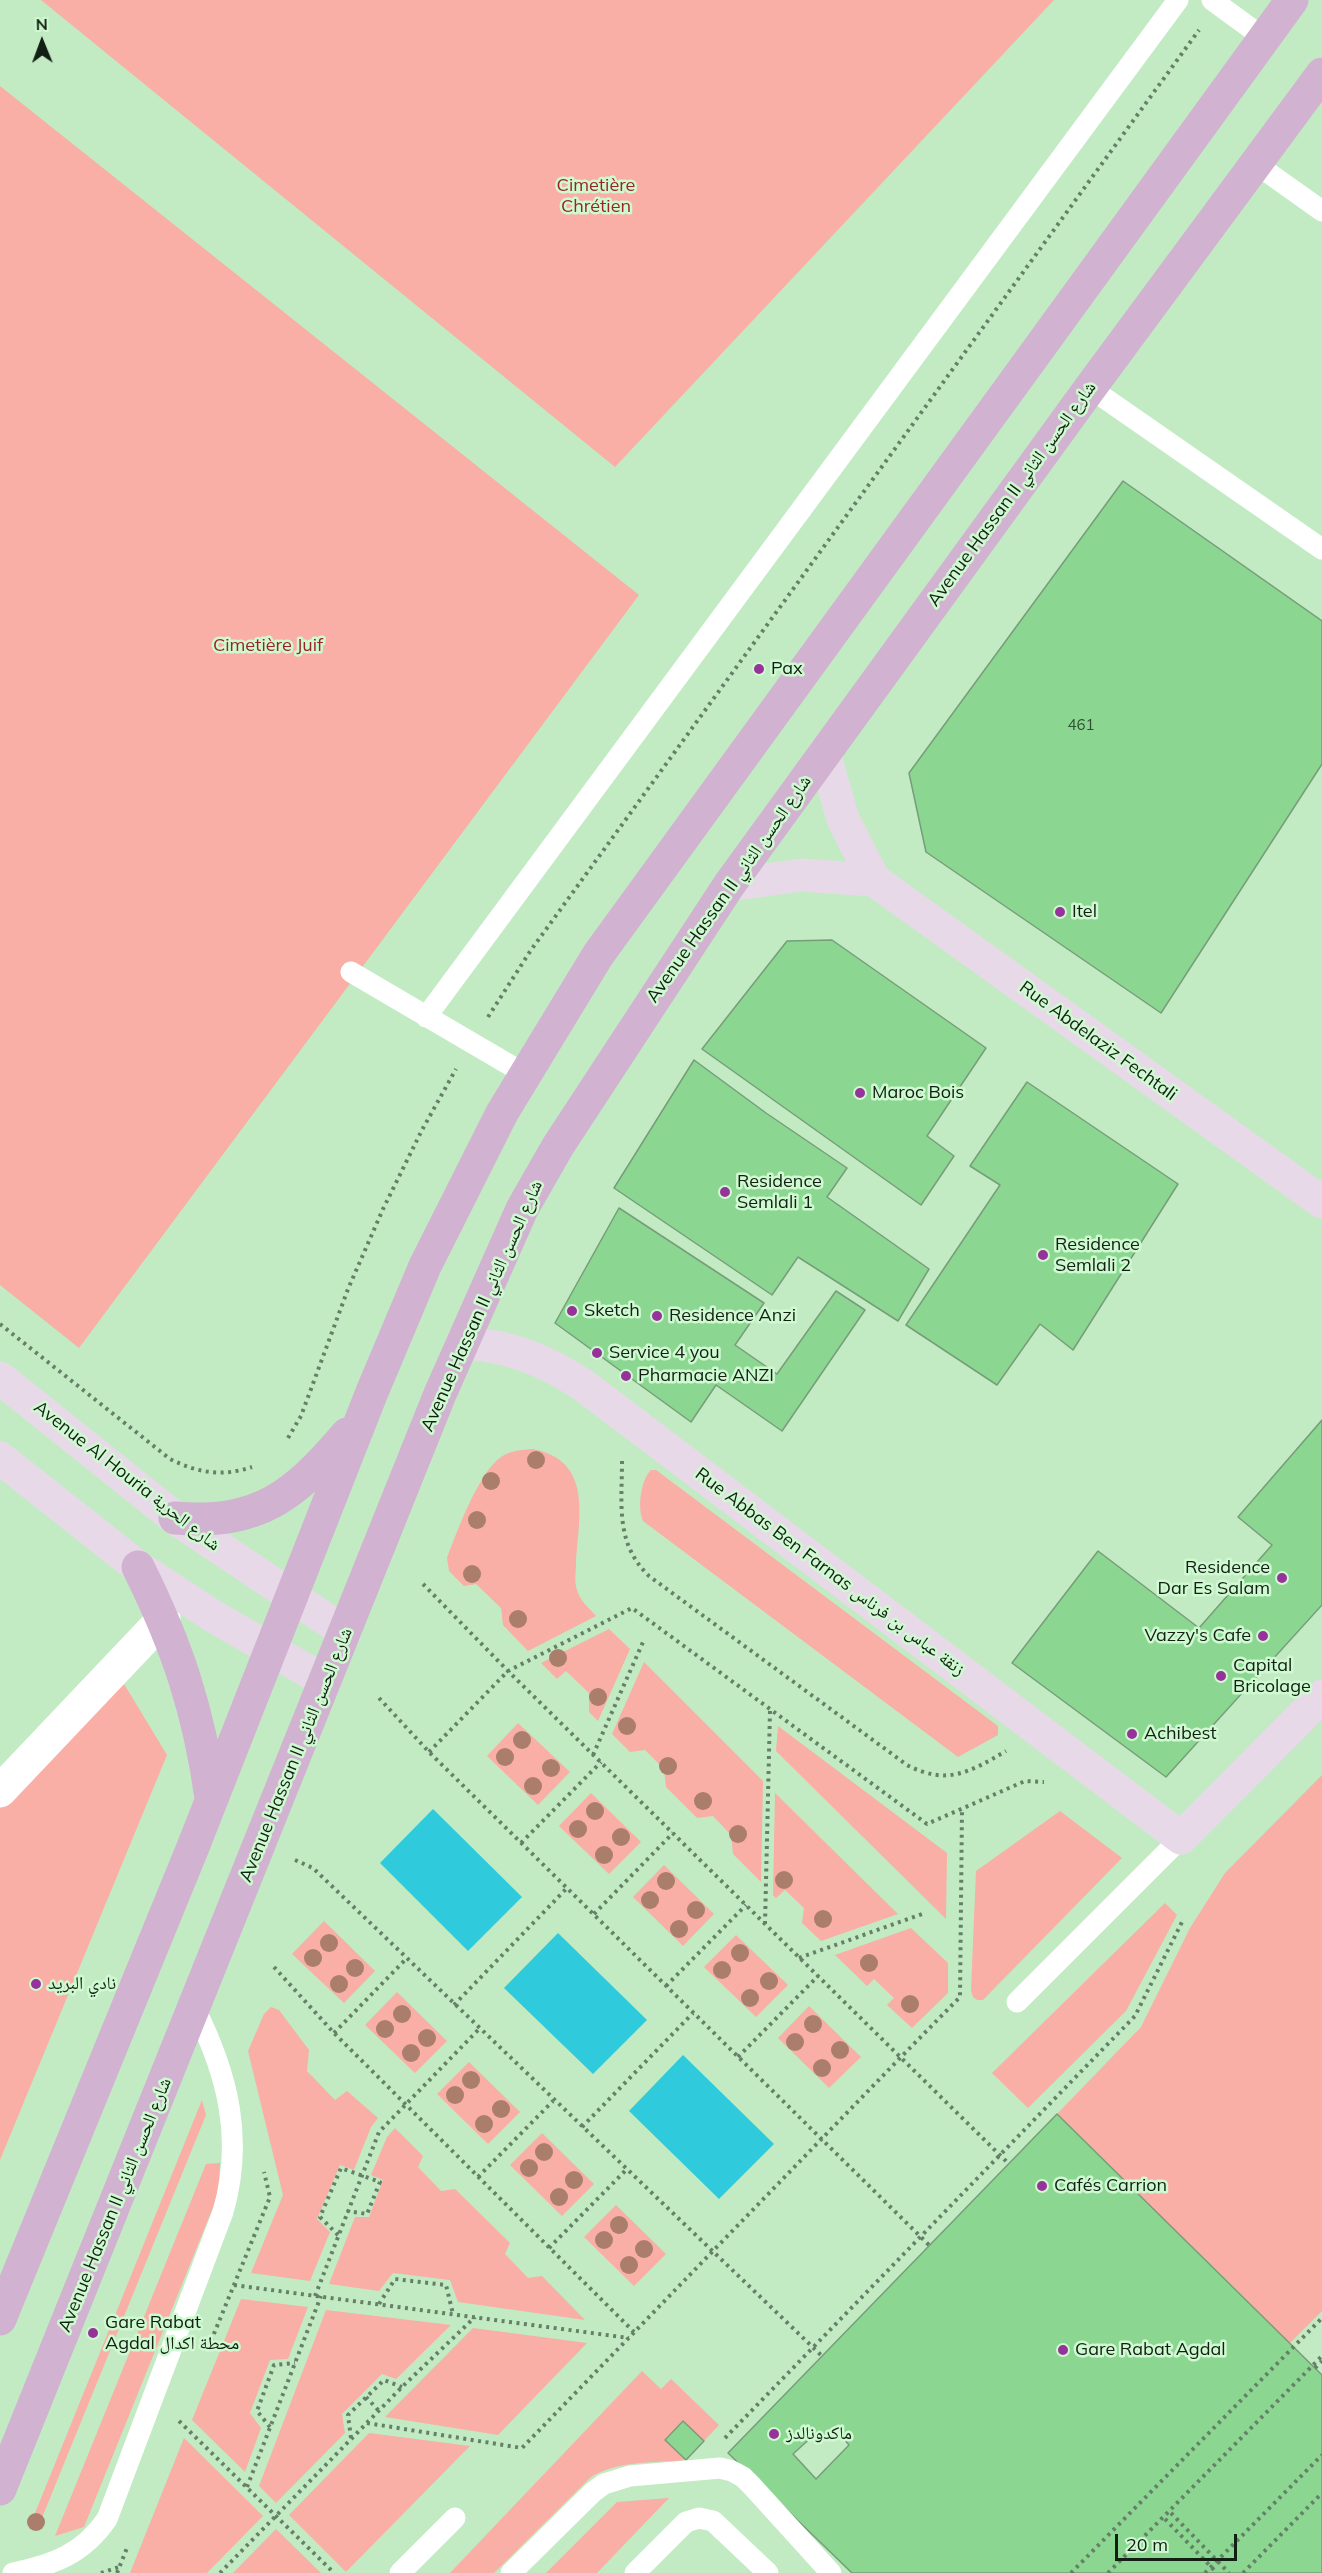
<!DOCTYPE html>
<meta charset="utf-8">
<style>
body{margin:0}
#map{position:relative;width:1322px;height:2573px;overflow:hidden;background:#c2ebc4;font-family:Mulish,sans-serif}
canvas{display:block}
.north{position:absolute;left:12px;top:12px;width:60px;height:60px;-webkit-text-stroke:4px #cff9d1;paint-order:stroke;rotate:359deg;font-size:16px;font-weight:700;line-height:24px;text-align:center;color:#112012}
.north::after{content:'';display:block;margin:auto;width:21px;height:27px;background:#112012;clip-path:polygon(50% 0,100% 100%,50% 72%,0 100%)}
.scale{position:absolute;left:1115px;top:2534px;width:122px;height:27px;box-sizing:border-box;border:3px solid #112012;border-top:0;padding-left:8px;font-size:18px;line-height:21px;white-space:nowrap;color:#112012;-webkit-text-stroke:4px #cff9d1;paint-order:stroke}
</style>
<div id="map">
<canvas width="1322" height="2573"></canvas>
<div class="north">N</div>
<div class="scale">20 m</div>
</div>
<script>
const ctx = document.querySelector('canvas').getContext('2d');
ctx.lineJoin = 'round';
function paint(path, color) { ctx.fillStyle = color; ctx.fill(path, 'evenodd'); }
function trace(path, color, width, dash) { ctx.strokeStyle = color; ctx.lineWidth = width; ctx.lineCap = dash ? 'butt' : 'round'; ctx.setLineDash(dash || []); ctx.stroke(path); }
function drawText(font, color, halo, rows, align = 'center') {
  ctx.font = font + ' Mulish,"Noto Naskh Arabic",sans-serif'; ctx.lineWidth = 5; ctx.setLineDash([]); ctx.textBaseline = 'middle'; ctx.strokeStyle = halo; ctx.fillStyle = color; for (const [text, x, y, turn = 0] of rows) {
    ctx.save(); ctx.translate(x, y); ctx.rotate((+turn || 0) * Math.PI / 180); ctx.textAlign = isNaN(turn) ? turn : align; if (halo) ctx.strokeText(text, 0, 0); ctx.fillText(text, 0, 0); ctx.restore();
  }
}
paint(new Path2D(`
 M 41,0 L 1054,0 L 615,467 Z
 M 0,86 L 639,595 L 79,1348 L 0,1285 Z
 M 533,1449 C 593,1461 579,1516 576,1563 C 576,1572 574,1581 577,1590 C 580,1601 589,1608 596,1616 L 528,1651 L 503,1625 L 501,1608 L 476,1584 L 464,1586 L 449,1571 L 447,1558 C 457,1531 479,1472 501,1457 C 511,1450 522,1450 533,1449 Z
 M 651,1470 L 656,1470 L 998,1726 L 998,1735 L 958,1757 L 643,1521 C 637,1508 641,1479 651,1470 Z
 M 609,1629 L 630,1649 L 598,1721 L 589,1712 L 589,1693 L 566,1671 L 557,1679 L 541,1663 Z
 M 644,1662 L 763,1781 L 761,1882 L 733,1854 L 731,1835 L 713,1816 L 697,1818 L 666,1787 L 664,1769 L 645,1750 L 630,1752 L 612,1734 Z
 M 124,1684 L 167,1755 L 0,2160 L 0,1808 Z
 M 518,1723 L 570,1772 L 538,1805 L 487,1756 Z
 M 778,1726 L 947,1853 L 946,1919 L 776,1751 Z
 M 1322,1775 L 1322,2311 L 1290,2343 L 1057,2114 L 1141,2027 L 1190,1928 L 1225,1873 Z
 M 591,1793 L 641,1842 L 609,1874 L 559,1826 Z
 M 775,1793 L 898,1914 L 821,1941 L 802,1923 L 804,1908 L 785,1890 L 776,1898 L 773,1895 Z
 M 1060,1811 L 1122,1858 L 983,2000 L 977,2000 L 973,1997 L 971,1990 L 976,1871 Z
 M 664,1865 L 714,1914 L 683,1946 L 633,1897 Z
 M 1165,1903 L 1177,1915 L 1126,2011 L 1028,2108 L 992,2073 Z
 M 324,1921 L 375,1971 L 344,2003 L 292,1954 Z
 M 911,1928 L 948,1963 L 948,1993 L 912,2028 L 887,2005 L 894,1998 L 874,1979 L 867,1986 L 835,1955 Z
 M 736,1935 L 788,1985 L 756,2017 L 704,1967 Z
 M 397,1992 L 447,2041 L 415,2073 L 365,2025 Z
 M 809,2006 L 861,2057 L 829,2088 L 778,2038 Z
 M 271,2007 L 279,2010 L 309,2050 L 307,2071 L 335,2100 L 347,2091 L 378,2118 L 371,2127 L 354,2170 L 340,2165 L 317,2219 L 330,2232 L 310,2281 L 251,2273 L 283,2195 L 248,2051 L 264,2014 Z
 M 469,2062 L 520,2112 L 488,2144 L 437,2094 Z
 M 202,2100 L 206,2115 L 37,2530 L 29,2528 Z
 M 395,2128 L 423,2156 L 418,2167 L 441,2191 L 455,2189 L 510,2243 L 505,2254 L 528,2278 L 542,2276 L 585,2320 L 458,2302 L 450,2280 L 393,2273 L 379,2291 L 329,2284 L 355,2217 L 369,2217 L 383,2180 L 371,2175 L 387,2137 Z
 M 542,2133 L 594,2184 L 562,2216 L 510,2165 Z
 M 220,2163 L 218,2195 L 84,2527 L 55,2536 L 206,2164 Z
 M 616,2205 L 666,2254 L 634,2286 L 584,2237 Z
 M 241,2299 L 308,2307 L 288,2359 L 270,2360 L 250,2413 L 261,2428 L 245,2472 L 192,2420 Z
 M 326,2310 L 451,2325 L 396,2379 L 382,2374 L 342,2414 L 345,2433 L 276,2503 L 259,2486 Z
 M 473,2328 L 587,2343 L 498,2435 L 385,2417 Z
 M 642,2371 L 661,2389 L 671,2379 L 719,2425 L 704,2441 L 682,2421 L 665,2439 L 686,2460 C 655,2463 616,2460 590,2478 L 494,2573 L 450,2573 Z
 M 369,2433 L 470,2446 L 346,2572 L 289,2515 Z
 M 184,2438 L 263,2516 L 207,2573 L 130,2573 Z
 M 669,2498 L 597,2573 L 546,2573 L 617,2502 Z
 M 276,2529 L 321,2573 L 233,2573 Z`), '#f9aea6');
paint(new Path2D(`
 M 433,1809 L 522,1897 L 468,1951 L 380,1863 Z
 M 558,1933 L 647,2020 L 593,2074 L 504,1988 Z
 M 683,2055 L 774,2144 L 719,2199 L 629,2111 Z`), '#2fcadb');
const building = new Path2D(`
 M 1123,481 L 1322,621 L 1322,764 L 1161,1013 L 926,852 L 909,773 Z
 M 832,940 L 986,1048 L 927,1136 L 954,1156 L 921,1205 L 702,1049 L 787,941 Z
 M 694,1060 L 766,1113 L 847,1168 L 827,1197 L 929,1269 L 898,1321 L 798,1257 L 772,1295 L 614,1188 Z
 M 1027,1082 L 1178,1184 L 1073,1350 L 1040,1324 L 997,1385 L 906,1325 L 1000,1185 L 970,1166 Z
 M 619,1208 L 764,1303 L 735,1345 L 777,1374 L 836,1291 L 865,1310 L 782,1431 L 716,1385 L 691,1422 L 555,1323 Z
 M 1322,1420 L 1322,1605 L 1166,1777 L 1012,1663 L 1098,1551 L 1199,1628 L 1272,1545 L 1238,1517 Z
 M 1057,2114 L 1322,2375 L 1322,2573 L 852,2573 L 728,2453 Z
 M 683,2421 L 704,2441 L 686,2460 L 665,2440 Z
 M 815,2434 L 841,2436 L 849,2445 L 816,2479 L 793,2454 Z`);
paint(building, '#8bd791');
trace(building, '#779d79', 1.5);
trace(new Path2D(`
 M 488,1017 L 531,950 L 1199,30
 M 0,1324 L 170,1459 C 198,1473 222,1477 252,1467
 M 288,1438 L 301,1416 L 348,1289 L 383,1209 L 422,1130 L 456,1069
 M 622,1461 C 622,1505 615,1543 649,1576 L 907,1765 C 947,1786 970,1772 1006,1751
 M 423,1584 L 508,1671 L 1009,2164
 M 379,1698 L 429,1752 L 929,2245
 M 429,1752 L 508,1671 L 632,1608 L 927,1824 L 1025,1781 L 1044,1782
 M 593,1755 L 643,1642
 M 521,1843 L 601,1762
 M 295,1860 L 313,1868 L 822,2356
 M 594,1914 L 673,1833
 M 765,1924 L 770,1711
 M 799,1958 L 922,1914
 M 274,1967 L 334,2033 L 634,2332
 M 666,1986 L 746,1905
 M 454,2005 L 567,1888
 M 334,2033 L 406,1959
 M 738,2057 L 818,1976
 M 582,2127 L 693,2013
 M 478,2177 L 553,2101
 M 338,2235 L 320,2217 L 341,2168 L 380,2182 L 367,2214 L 347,2211
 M 549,2248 L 626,2170
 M 234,2285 L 629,2338
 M 315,2296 L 379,2132 L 479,2029
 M 379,2304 L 395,2279 L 446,2285 L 453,2314
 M 211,2341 L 270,2197 L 264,2172
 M 1315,2368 L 1322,2361
 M 366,2397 L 379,2411
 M 179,2421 L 334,2573
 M 367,2423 L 522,2448 L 901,2057 L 960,1997 L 962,1809
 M 270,2427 L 257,2411 L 274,2365 L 295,2363
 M 351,2438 L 348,2415 L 384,2380 L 402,2387
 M 725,2438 L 1135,2016 L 1183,1920
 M 247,2487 L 321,2296
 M 1171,2513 L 1229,2573
 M 1165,2519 L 1217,2573
 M 101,2573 L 119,2567
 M 117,2573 L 127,2548
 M 220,2573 L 402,2387 L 475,2317
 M 1071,2573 L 1322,2318
 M 1108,2573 L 1322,2356
 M 1205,2573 L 1322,2455
 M 1243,2573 L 1322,2493`), '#658066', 4, [3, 4.5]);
trace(new Path2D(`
 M 1212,0 L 1264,38
 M 1256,164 L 1322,211
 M 1090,388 L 1322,549
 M 351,972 L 525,1074
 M 426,1017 L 1178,0
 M 1017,2002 L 1181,1838
 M 13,2573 C 53,2565 83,2554 107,2519 L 223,2212 C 244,2139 228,2075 195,2009
 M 400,2573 L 455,2518
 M 511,2573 L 593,2492 L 604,2484 L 630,2476 L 720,2468 L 732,2471 L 743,2477 L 752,2486 L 831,2573
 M 635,2573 L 686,2522 L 699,2518 L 713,2521 L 768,2573`), '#fff', 21);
trace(new Path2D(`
 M 0,1791 L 164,1618`), '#fff', 33);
trace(new Path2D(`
 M 824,753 L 843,819 L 874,880 L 1322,1202
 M 729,885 L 801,875 L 874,880
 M 462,1343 C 508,1345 545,1360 583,1385 L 1181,1838 L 1322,1696
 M 0,1378 L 175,1518 L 345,1632
 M 0,1458 L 138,1567 L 213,1616 L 325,1681`), '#e8d9e8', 33);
trace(new Path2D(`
 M 175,1518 C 260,1525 295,1495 347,1434
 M 138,1567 C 177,1645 199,1711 211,1798
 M 0,2319 L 193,1847 L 372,1392 L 425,1266 L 502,1113 L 598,955 L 1292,0
 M 0,2489 L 440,1394 L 522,1209 L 558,1146 L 729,885 L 1090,388 L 1322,74`), '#d1b2d1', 33);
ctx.fillStyle = '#ab7e6b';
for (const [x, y] of [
 [536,1460],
 [491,1481],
 [477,1520],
 [472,1574],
 [518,1619],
 [558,1658],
 [598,1697],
 [627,1726],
 [522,1740],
 [505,1757],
 [668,1766],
 [551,1768],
 [533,1786],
 [703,1801],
 [595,1811],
 [578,1829],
 [738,1834],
 [621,1837],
 [604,1855],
 [784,1880],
 [666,1881],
 [650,1900],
 [696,1910],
 [823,1919],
 [679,1929],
 [329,1943],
 [740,1953],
 [313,1958],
 [869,1963],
 [355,1968],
 [722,1970],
 [769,1981],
 [339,1984],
 [750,1998],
 [910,2004],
 [402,2014],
 [813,2024],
 [385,2029],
 [427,2038],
 [795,2042],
 [840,2050],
 [411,2053],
 [822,2068],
 [471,2080],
 [455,2095],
 [501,2109],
 [484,2124],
 [544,2152],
 [529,2168],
 [574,2180],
 [559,2197],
 [619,2225],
 [604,2240],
 [644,2249],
 [629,2265],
 [36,2522]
]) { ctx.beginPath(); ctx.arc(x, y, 9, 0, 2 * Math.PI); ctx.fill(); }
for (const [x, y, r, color] of [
 [759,669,6,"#96339a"],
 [1060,912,6,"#96339a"],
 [860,1093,6,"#96339a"],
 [725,1192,6,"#96339a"],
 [1043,1255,6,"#96339a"],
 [572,1311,6,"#96339a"],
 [657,1316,6,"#96339a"],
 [597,1353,6,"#96339a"],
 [626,1376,6,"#96339a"],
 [1282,1578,6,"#96339a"],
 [1263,1636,6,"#96339a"],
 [1221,1676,6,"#96339a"],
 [1132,1734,6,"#96339a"],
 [36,1984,6,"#96339a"],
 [1042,2186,6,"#96339a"],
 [93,2333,6,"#96339a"],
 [1063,2350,6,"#96339a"],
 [774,2434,6,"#96339a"]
]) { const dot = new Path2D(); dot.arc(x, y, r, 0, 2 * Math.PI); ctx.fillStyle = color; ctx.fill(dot); trace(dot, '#cff9d1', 2); }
drawText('15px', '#304e32', null, [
 ["461",1081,725]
]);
drawText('18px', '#992423', '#cff9d1', [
 ["Cimetière",596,186],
 ["Chrétien",596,207],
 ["Cimetière Juif",268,646]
]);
drawText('18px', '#112012', '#cff9d1', [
 ["Avenue Hassan II شارع الحسن الثاني",1012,494,-54],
 ["Avenue Hassan II شارع الحسن الثاني",729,889,-55],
 ["Rue Abdelaziz Fechtali",1098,1041,36],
 ["Avenue Hassan II شارع الحسن الثاني",482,1306,-66],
 ["Avenue Al Houria شارع الحرية",127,1476,38],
 ["Rue Abbas Ben Farnas زنقة عباس بن فرناس",830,1572,37],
 ["Avenue Hassan II شارع الحسن الثاني",296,1755,-68],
 ["Avenue Hassan II شارع الحسن الثاني",115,2205,-68]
]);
drawText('18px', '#112012', '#cff9d1', [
 ["Pax",771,669],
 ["Itel",1072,912],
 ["Maroc Bois",872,1093],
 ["Residence",737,1182],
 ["Semlali 1",737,1203],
 ["Residence",1055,1245],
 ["Semlali 2",1055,1266],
 ["Sketch",584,1311],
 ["Residence Anzi",669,1316],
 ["Service 4 you",609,1353],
 ["Pharmacie ANZI",638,1376],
 ["Residence",1270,1568,"right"],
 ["Dar Es Salam",1270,1589,"right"],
 ["Vazzy's Cafe",1251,1636,"right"],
 ["Capital",1233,1666],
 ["Bricolage",1233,1687],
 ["Achibest",1144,1734],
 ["نادي البريد",48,1984],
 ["Cafés Carrion",1054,2186],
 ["Gare Rabat",105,2323],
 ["Agdal محطة اكدال",105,2344],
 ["Gare Rabat Agdal",1075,2350],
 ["ماكدونالدز",786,2434]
], 'left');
</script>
